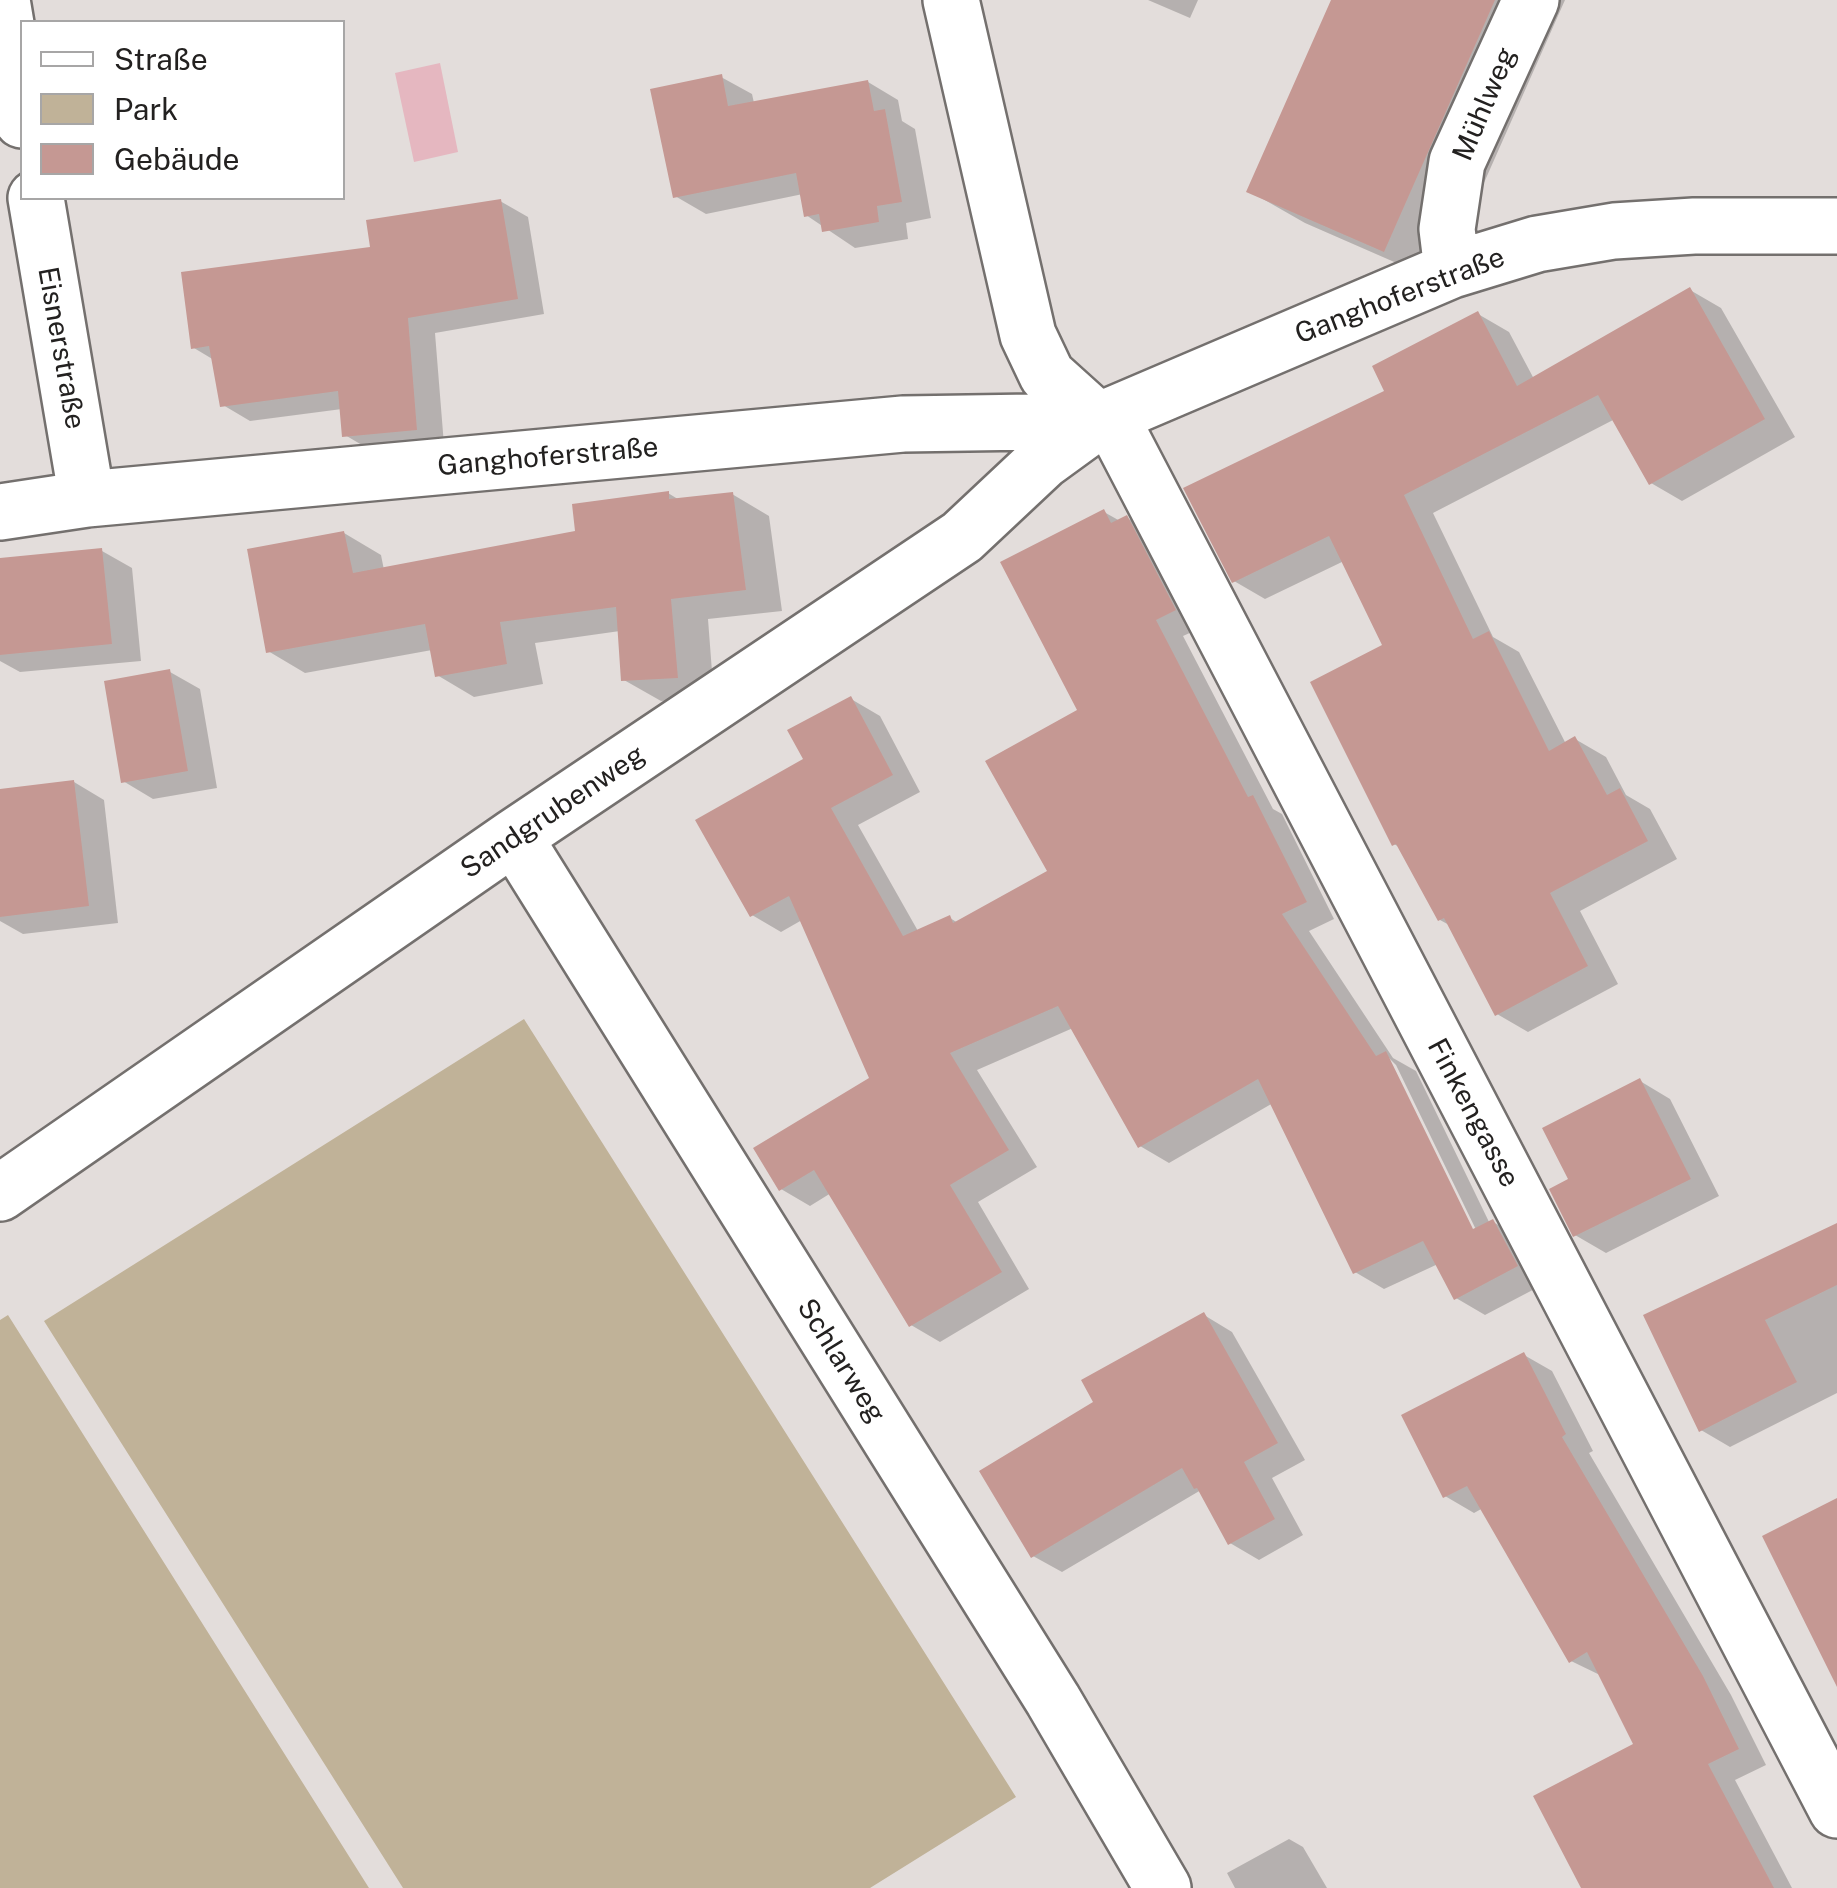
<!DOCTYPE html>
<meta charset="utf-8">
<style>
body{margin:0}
#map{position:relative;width:1837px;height:1888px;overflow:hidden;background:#e3dddb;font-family:"Public Sans",sans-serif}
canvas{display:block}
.legend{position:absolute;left:20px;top:20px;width:325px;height:180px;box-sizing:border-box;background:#fff;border:2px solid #a7a6a6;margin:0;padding:12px 18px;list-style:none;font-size:30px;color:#232120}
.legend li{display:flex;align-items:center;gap:20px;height:50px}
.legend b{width:50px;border:2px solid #a7a6a6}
</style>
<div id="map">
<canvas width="1837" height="1888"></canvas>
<ul class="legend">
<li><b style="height:12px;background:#fff"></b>Straße</li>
<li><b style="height:28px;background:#c0b298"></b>Park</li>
<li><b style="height:28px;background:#c59893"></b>Gebäude</li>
</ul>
</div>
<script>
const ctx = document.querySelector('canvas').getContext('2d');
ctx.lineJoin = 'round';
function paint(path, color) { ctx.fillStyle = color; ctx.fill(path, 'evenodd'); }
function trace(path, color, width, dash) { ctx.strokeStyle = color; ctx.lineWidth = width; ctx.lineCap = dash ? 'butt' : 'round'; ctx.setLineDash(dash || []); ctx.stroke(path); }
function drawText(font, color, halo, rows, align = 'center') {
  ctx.font = font + ' "Public Sans",sans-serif'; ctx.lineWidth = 8; ctx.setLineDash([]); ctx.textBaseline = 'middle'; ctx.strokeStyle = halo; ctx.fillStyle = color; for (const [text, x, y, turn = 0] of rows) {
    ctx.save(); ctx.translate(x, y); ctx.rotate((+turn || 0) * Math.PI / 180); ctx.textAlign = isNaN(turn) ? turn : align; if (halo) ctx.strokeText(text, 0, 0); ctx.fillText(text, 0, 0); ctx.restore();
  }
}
paint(new Path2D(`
 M 524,1019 L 1016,1797 L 870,1888 L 403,1888 L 44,1321 Z
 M 8,1315 L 369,1888 L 0,1888 L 0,1320 Z`), '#c0b298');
paint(new Path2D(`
 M 440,63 L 458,152 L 414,162 L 395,73 Z`), '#e5b7c0');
paint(new Path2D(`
 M 1148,0 L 1198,0 L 1190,18 Z
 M 1334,0 L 1565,0 L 1440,282 L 1305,223 L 1249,191 Z
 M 721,77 L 752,94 L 754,103 L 868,82 L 898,100 L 902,121 L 915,129 L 931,218 L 906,223 L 908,239 L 855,248 L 806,215 L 803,194 L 706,214 L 675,196 Z
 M 500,201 L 528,217 L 544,314 L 435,333 L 444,445 L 372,451 L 345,435 L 342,409 L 250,421 L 223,405 L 214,360 L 194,348 L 373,249 Z
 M 1690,290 L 1721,308 L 1795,437 L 1682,501 L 1651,483 L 1615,419 L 1433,513 L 1493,637 L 1519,652 L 1566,744 L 1575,739 L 1606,757 L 1626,795 L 1650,809 L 1677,859 L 1580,911 L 1618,984 L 1528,1032 L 1497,1014 L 1451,926 L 1440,920 L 1401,848 L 1394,844 L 1385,647 L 1344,561 L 1265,599 L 1234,581 L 1388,392 L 1478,314 L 1509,332 L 1534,379 Z
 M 668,493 L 681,501 L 732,494 L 769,516 L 782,611 L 708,619 L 714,698 L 661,701 L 624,680 L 620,631 L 535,643 L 543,684 L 474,697 L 437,675 L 432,650 L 305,673 L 268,651 L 344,533 L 381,555 L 384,570 L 578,533 Z
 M 1104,512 L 1120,521 L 1127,518 L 1156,535 L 1203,627 L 1183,636 L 1273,809 L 1282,814 L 1334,919 L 1309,931 L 1393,1058 L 1416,1071 L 1490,1224 L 1493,1222 L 1522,1238 L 1546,1283 L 1485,1315 L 1456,1298 L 1438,1264 L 1384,1289 L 1355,1272 L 1273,1103 L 1169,1163 L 1140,1146 L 1073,1028 L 977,1070 L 1037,1167 L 978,1202 L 1029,1289 L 940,1342 L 911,1325 L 831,1193 L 810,1206 L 781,1189 L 872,1079 L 802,920 L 781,932 L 752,915 L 807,760 L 851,699 L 880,716 L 920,792 L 858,825 L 918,931 L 950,918 L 958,923 L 1050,872 L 1080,711 ZM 1387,1056 L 1396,1065 L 1481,1240 L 1476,1242 Z
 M 102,551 L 132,568 L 141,661 L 20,672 L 0,661 L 0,560 Z
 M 170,672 L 200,689 L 217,788 L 153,799 L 123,781 Z
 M 74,782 L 104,800 L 118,923 L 23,934 L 0,921 L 0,791 Z
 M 1640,1081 L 1670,1099 L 1719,1196 L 1606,1253 L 1575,1235 L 1571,1180 Z
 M 1837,1229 L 1837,1393 L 1730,1447 L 1701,1430 L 1646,1316 Z
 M 1204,1315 L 1232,1332 L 1305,1460 L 1272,1478 L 1303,1535 L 1259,1560 L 1230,1543 L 1201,1490 L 1062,1572 L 1033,1556 L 1097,1403 Z
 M 1524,1355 L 1552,1371 L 1593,1451 L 1589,1453 L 1731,1695 L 1766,1765 L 1735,1780 L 1792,1888 L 1636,1888 L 1636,1745 L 1602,1676 L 1571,1661 L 1483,1508 L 1474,1513 L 1445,1496 Z
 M 1289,1839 L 1303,1847 L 1327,1888 L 1235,1888 L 1227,1873 Z`), '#0003');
paint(new Path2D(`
 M 1331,0 L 1495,0 L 1384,252 L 1246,192 Z
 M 722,74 L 728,106 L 868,80 L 874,111 L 885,109 L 902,202 L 877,206 L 879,222 L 822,232 L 819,214 L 804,217 L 796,173 L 673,198 L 650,89 Z
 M 501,199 L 518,299 L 408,318 L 417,430 L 342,437 L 338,391 L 220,407 L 209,346 L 191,349 L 181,272 L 370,247 L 366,220 Z
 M 1690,287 L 1765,419 L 1649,485 L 1598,395 L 1404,495 L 1473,639 L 1489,631 L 1549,751 L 1575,736 L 1607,795 L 1620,788 L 1648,841 L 1550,893 L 1588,966 L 1495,1016 L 1444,918 L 1438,921 L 1396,844 L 1392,846 L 1310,682 L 1382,645 L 1329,536 L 1232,583 L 1183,488 L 1384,391 L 1372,366 L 1478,311 L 1517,386 Z
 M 669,491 L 669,499 L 733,492 L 746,590 L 671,599 L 678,678 L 621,681 L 616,607 L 500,622 L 507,664 L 435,677 L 425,624 L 266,653 L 247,549 L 344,531 L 353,573 L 575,531 L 572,504 Z
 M 1104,509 L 1111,523 L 1127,515 L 1176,610 L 1156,620 L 1248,797 L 1253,795 L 1307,902 L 1282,914 L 1376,1056 L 1386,1051 L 1473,1229 L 1493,1219 L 1518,1266 L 1454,1300 L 1423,1241 L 1353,1274 L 1258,1079 L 1138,1148 L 1058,1006 L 950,1053 L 1009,1150 L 950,1185 L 1002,1272 L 909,1327 L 814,1170 L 779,1191 L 753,1148 L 869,1078 L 789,896 L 750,917 L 695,820 L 803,759 L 787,730 L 851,696 L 893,775 L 831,808 L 903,936 L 950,915 L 953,923 L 1047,871 L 985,761 L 1077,710 L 1000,562 Z
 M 102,548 L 112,644 L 0,655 L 0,558 Z
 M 170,669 L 188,771 L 121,783 L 104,681 Z
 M 74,780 L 89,906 L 0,917 L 0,789 Z
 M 1640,1078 L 1691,1179 L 1573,1237 L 1549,1189 L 1568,1179 L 1542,1128 Z
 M 1837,1223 L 1837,1285 L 1765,1320 L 1797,1382 L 1699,1432 L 1643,1315 Z
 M 1204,1312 L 1278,1443 L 1244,1462 L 1275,1519 L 1228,1545 L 1197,1488 L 1194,1489 L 1182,1468 L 1031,1558 L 979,1471 L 1093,1402 L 1081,1380 Z
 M 1524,1352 L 1566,1434 L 1562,1437 L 1703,1676 L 1739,1749 L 1708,1764 L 1774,1888 L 1581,1888 L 1533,1796 L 1633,1744 L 1587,1652 L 1569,1663 L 1467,1486 L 1443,1498 L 1401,1415 Z
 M 1837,1498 L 1837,1687 L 1762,1536 Z`), '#c59893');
const minor = new Path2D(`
 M 2,0 L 22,120
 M 36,198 L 87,499
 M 1452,270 L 1447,229 L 1457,162 L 1531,0
 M 1110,416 L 1837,1810
 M 0,512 L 87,499 L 903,424 L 1098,421 L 1452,270 L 1537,244 L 1614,231 L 1694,226 L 1837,226
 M 514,837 L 1053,1700 L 1163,1888
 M 0,1193 L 514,837 L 962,537 L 1043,461 L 1098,421 L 1047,375 L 1028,335 L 951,0`);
trace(minor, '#74706e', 60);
trace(minor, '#fff', 55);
drawText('28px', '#232120', '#fff', [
 ["Mühlweg",1485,104,-67],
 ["Ganghoferstraße",1400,296,-21],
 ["Eisnerstraße",61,348,80],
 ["Ganghoferstraße",548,457,-5],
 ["Sandgrubenweg",553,812,-34],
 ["Finkengasse",1473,1113,62],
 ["Schlarweg",841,1361,58]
]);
</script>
